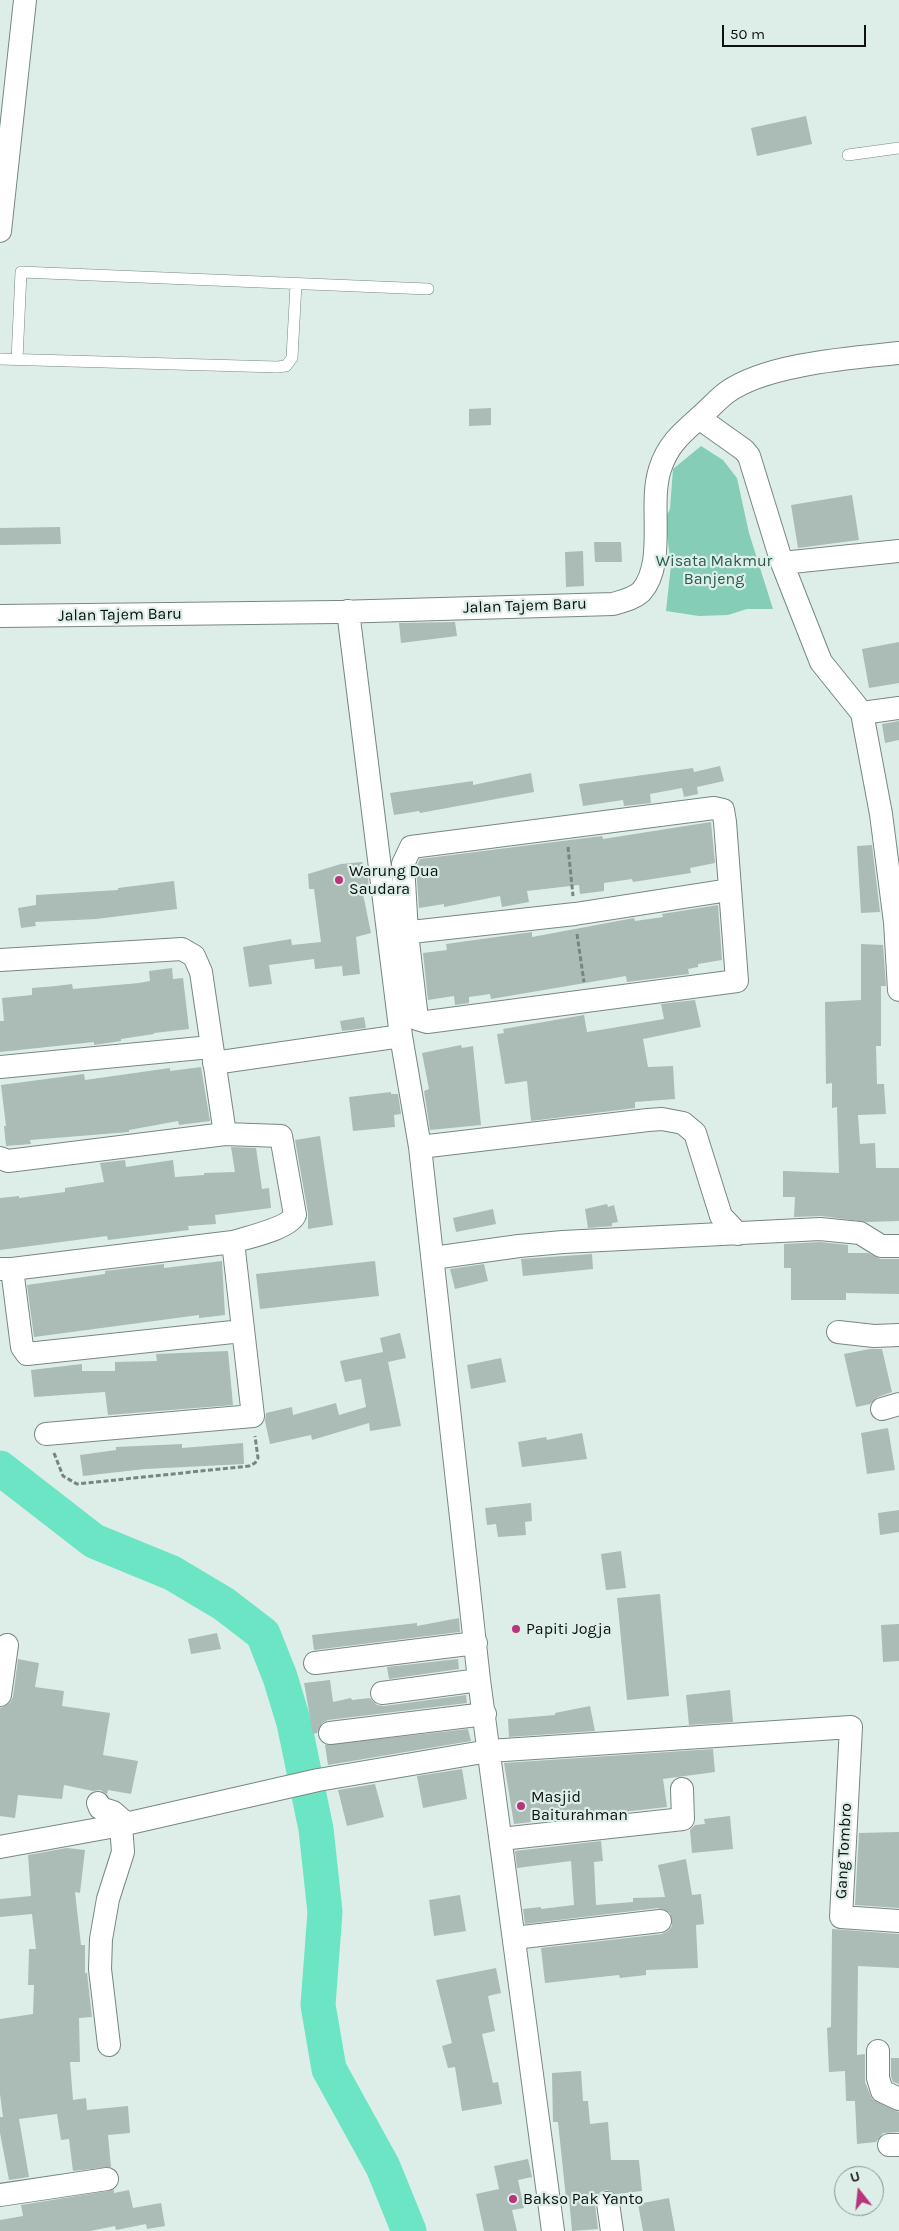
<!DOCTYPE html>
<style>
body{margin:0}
#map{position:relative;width:899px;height:2231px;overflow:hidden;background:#ddeee8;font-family:Karla,sans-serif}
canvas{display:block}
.north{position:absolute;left:834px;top:2166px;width:50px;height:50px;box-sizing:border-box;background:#ddeee8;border:1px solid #899692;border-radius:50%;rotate:344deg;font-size:14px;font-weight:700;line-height:20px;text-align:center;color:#0c1210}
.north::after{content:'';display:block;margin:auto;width:18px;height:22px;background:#b9357a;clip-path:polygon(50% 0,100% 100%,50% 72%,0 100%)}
.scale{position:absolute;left:722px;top:25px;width:144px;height:22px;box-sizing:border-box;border:2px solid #0c1210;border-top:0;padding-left:6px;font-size:15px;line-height:18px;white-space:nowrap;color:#0c1210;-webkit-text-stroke:4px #ddeee8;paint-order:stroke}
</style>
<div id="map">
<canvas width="899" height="2231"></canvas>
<div class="north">U</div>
<div class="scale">50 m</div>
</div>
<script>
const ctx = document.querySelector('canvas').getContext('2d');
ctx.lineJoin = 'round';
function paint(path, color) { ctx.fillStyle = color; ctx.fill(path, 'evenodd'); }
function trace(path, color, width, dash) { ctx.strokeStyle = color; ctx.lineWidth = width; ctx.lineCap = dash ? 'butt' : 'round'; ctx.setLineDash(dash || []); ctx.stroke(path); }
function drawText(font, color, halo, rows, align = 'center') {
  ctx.font = font + ' Karla,sans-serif'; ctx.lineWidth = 4.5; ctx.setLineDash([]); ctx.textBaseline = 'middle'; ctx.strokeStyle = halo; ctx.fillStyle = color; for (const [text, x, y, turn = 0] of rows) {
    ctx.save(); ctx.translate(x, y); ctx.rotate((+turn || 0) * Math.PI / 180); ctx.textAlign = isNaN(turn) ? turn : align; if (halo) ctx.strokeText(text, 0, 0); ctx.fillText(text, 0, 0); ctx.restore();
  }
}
paint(new Path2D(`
 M 701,446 L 723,460 L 737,478 L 749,533 L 773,609 L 747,609 L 728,615 L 699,616 L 666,611 L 671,565 L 665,519 L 670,509 L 673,469 Z`), '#85cdb7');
trace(new Path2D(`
 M 0,1468 L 94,1541 L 172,1573 L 224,1604 L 263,1634 L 280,1677 L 294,1723 L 316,1829 L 325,1912 L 318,2005 L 329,2069 L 383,2167 L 409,2231`), '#6be5c3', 35);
paint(new Path2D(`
 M 806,116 L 812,144 L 757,156 L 751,128 Z
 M 491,408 L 491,425 L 469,426 L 469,409 Z
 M 852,495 L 859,540 L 798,548 L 791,505 Z
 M 60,527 L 61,544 L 0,545 L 0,528 Z
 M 594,542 L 621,542 L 622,562 L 595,562 Z
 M 583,551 L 584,586 L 566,587 L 565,552 Z
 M 455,622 L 457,636 L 401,643 L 399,623 Z
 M 899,642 L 899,683 L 869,688 L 862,649 Z
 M 899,721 L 899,740 L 885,743 L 882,724 Z
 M 720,766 L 724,781 L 697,787 L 698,794 L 684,797 L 682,788 L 650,794 L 651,803 L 624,806 L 623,800 L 583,806 L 579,784 L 693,768 L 694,772 Z
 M 531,773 L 534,792 L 420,813 L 419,811 L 394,815 L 390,793 L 473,781 L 473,785 Z
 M 711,822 L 715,863 L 690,868 L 691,873 L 633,882 L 632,879 L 604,883 L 604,891 L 580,894 L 579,885 L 527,891 L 529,902 L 502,907 L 500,896 L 444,907 L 444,904 L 419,908 L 416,867 L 420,859 L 602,836 L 603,839 Z
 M 872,845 L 880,912 L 861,913 L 857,846 Z
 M 362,862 L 367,871 L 369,887 L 362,889 L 371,933 L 356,937 L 360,974 L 343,976 L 342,966 L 315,969 L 314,959 L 269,965 L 272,984 L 249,987 L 243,947 L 291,939 L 292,945 L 321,942 L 314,889 L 309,889 L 308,874 L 341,864 Z
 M 174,881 L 177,909 L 96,919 L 35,922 L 36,926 L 21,928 L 18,908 L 36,905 L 36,895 L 118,890 L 118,888 Z
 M 718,905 L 722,960 L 698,964 L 698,967 L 688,969 L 689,974 L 627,982 L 626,976 L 491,999 L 490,994 L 469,997 L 469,1003 L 455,1005 L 454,996 L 428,1000 L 423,953 L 447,950 L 446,944 L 532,932 L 532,937 L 634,918 L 635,921 L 663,917 L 662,914 Z
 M 861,944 L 883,945 L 886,986 L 881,986 L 881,1046 L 876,1046 L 877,1084 L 884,1084 L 886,1114 L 858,1115 L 860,1144 L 875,1143 L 876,1168 L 899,1168 L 899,1221 L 867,1222 L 821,1216 L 794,1217 L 795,1197 L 783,1197 L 783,1171 L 839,1173 L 837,1107 L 832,1108 L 832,1083 L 826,1084 L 825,1002 L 861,1000 Z
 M 172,968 L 173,979 L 183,978 L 189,1029 L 154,1033 L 154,1034 L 121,1039 L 121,1041 L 94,1045 L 94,1042 L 0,1052 L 0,1021 L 4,1021 L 2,998 L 32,995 L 32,988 L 56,986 L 72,984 L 73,989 L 139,983 L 150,981 L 149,971 Z
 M 695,1000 L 701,1027 L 643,1039 L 648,1067 L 673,1066 L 675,1099 L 635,1102 L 635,1108 L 531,1121 L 527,1081 L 505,1084 L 497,1034 L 504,1033 L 503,1029 L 584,1015 L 587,1032 L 606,1029 L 664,1019 L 661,1004 Z
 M 364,1017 L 366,1028 L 342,1031 L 340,1021 Z
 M 461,1045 L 462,1048 L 473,1046 L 481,1125 L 430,1130 L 424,1091 L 429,1089 L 422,1053 Z
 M 201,1067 L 210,1121 L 179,1125 L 178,1121 L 129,1130 L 129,1132 L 30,1140 L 31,1144 L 6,1146 L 4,1126 L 6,1126 L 1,1085 L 84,1074 L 85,1080 L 170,1068 L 170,1071 Z
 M 391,1092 L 391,1094 L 398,1094 L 401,1114 L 394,1115 L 395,1127 L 353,1131 L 349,1097 Z
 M 320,1136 L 333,1225 L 308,1229 L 308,1213 L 295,1140 Z
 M 231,1147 L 256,1148 L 262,1189 L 269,1188 L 271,1208 L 215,1215 L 216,1224 L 188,1226 L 189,1230 L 108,1240 L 107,1236 L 0,1250 L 0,1198 L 19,1196 L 19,1198 L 65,1192 L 65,1188 L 104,1182 L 100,1163 L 125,1160 L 126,1167 L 173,1160 L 175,1177 L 204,1175 L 204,1173 L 235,1172 Z
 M 607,1204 L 608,1207 L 614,1205 L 618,1222 L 612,1223 L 612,1226 L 588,1228 L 585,1209 Z
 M 493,1209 L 496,1224 L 456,1232 L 453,1218 Z
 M 820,1242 L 848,1245 L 848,1253 L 868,1253 L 881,1259 L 899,1259 L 899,1294 L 846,1293 L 846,1300 L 791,1300 L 791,1268 L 784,1268 L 784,1244 Z
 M 592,1254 L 593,1269 L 523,1276 L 521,1259 Z
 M 222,1261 L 225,1315 L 199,1318 L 199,1315 L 34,1337 L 27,1285 L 105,1274 L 105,1271 L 164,1264 L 164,1268 Z
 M 375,1261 L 379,1296 L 260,1309 L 256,1274 Z
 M 484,1264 L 488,1281 L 455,1289 L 450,1269 Z
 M 400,1333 L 406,1358 L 388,1362 L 401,1426 L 370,1431 L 369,1423 L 312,1440 L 311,1435 L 270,1444 L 265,1421 L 266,1413 L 292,1407 L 293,1415 L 336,1403 L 339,1415 L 366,1407 L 361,1379 L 345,1382 L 340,1361 L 383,1352 L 380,1338 Z
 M 870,1349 L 882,1349 L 892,1392 L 878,1397 L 870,1404 L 856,1407 L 844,1354 Z
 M 228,1351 L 233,1405 L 108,1415 L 105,1392 L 34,1397 L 31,1370 L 82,1364 L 82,1371 L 115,1371 L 115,1362 L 157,1361 L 156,1354 Z
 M 501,1358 L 506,1382 L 471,1389 L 467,1365 Z
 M 888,1428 L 895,1470 L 867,1474 L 861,1433 Z
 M 582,1433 L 587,1459 L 522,1467 L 518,1442 L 546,1437 L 547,1440 Z
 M 243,1443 L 244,1464 L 145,1469 L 83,1476 L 80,1455 L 116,1450 L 116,1447 L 182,1444 L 182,1448 Z
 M 531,1503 L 532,1521 L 525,1522 L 526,1535 L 498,1537 L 496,1524 L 487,1525 L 485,1508 Z
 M 899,1510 L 899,1532 L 880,1535 L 878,1513 Z
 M 621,1551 L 626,1588 L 606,1590 L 601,1554 Z
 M 660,1594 L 669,1696 L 627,1700 L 617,1598 Z
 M 459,1618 L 460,1632 L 314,1650 L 312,1635 L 417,1623 L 417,1626 Z
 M 899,1624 L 899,1661 L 883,1662 L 881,1625 Z
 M 217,1633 L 221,1649 L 191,1654 L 188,1639 Z
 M 18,1659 L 39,1663 L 35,1687 L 64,1691 L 62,1706 L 110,1713 L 103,1755 L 138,1761 L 131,1794 L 108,1790 L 107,1794 L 100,1790 L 93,1791 L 64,1785 L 62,1799 L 18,1795 L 15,1818 L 0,1816 L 0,1708 L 10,1703 L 13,1697 Z
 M 458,1659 L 459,1669 L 389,1679 L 387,1667 Z
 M 330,1680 L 333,1702 L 351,1698 L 352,1700 L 370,1698 L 377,1705 L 384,1706 L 466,1695 L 467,1703 L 328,1720 L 322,1723 L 317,1733 L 313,1734 L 304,1683 Z
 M 730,1690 L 733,1722 L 689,1725 L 686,1695 Z
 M 590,1706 L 595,1731 L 509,1737 L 508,1719 L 555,1715 L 555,1713 Z
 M 468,1729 L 471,1741 L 328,1765 L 325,1745 Z
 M 713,1749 L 715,1772 L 663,1779 L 667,1807 L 514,1824 L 504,1763 Z
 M 462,1769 L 467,1799 L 423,1808 L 417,1776 Z
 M 375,1784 L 384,1817 L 347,1826 L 338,1790 Z
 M 730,1816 L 733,1849 L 692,1853 L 690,1830 L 695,1825 L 705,1824 L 704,1819 Z
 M 899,1832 L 899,1908 L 855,1905 L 859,1833 Z
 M 601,1841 L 603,1861 L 594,1862 L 596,1905 L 633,1902 L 633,1898 L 665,1897 L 658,1865 L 686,1859 L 692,1895 L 701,1894 L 704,1924 L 696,1925 L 698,1968 L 646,1970 L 646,1975 L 620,1978 L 619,1975 L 545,1983 L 541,1948 L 662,1934 L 668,1931 L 672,1926 L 670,1913 L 658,1908 L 525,1924 L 523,1909 L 541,1907 L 541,1909 L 574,1905 L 571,1861 L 517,1868 L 515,1851 Z
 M 67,1848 L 85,1850 L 80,1893 L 75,1892 L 81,1945 L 85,1945 L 85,1973 L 87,1973 L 92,2017 L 79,2018 L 80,2062 L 70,2062 L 73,2100 L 86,2098 L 87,2110 L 128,2106 L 130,2133 L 108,2135 L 111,2167 L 73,2171 L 69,2139 L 61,2140 L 57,2114 L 19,2119 L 29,2177 L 9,2180 L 0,2133 L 0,2117 L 3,2117 L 0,2094 L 0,2019 L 33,2014 L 34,1985 L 28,1985 L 29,1949 L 36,1949 L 32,1914 L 0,1917 L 0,1899 L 31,1896 L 28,1855 Z
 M 460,1895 L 466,1931 L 434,1936 L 429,1900 Z
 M 832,1929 L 899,1934 L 899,1968 L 858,1966 L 857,2055 L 865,2054 L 865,2082 L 872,2099 L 899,2112 L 899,2132 L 883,2133 L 876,2142 L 857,2144 L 855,2101 L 846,2101 L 845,2071 L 829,2072 L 827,2028 L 831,2027 Z
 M 496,1968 L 501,1993 L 488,1996 L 495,2031 L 482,2034 L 493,2083 L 498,2082 L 502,2104 L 462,2111 L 455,2067 L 448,2068 L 442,2046 L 452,2043 L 436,1980 Z
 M 891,2058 L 899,2058 L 899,2084 L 893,2082 L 891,2076 Z
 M 581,2071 L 583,2101 L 588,2101 L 590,2124 L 608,2122 L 611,2160 L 639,2160 L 642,2191 L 617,2194 L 607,2190 L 600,2192 L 595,2204 L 598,2229 L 572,2231 L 569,2198 L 566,2198 L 558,2122 L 553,2122 L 552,2073 Z
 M 528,2159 L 532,2177 L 518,2180 L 524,2208 L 512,2210 L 517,2231 L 484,2231 L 476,2194 L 499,2189 L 494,2166 Z
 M 114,2190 L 114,2193 L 129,2190 L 133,2208 L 161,2203 L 165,2226 L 147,2229 L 146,2224 L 116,2230 L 115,2226 L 90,2231 L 0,2231 L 0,2220 L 23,2216 L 21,2205 Z
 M 669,2198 L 675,2231 L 643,2231 L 638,2204 Z`), '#abbbb5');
const lane = new Path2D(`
 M 848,155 L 899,148
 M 0,359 L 277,367 L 286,366 L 292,358 L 296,284
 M 17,360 L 21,272 L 428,289`);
const street = new Path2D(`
 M 0,231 L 25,0
 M 699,418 L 744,450 L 749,456 L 782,563 L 821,662 L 862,713 L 881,814 L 895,922 L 899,990
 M 782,563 L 899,551
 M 348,611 L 401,1036 L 420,1147 L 479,1680 L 553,2231
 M 0,616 L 337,612 L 613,604 C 623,601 633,599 641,592 C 667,563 648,505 660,469 C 668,444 682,433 701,416 C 709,409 717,400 726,393 C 765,364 851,358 899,353
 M 862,713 L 899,708
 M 714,808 L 723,810 L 725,822 L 737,981 L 427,1022 L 417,1019 L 407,933 L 403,864 L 411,847 Z
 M 393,934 L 575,914 L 729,890
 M 0,960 L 182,949 L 194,956 L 201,972 L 225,1134 L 281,1136 L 295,1215 C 288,1229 248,1237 233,1242 L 253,1416 L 46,1434
 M 214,1063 L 401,1036
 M 0,1067 L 211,1047
 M 420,1147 L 648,1120 L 662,1119 L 683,1123 L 695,1133 L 721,1216 L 738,1234
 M 0,1158 L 8,1161 L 225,1134
 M 433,1258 L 519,1246 L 563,1242 L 820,1229 L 860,1233 L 881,1246 L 899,1246
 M 0,1269 L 12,1269 L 22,1347 L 27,1354 L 242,1331
 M 12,1269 L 233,1242
 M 838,1332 L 874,1336 L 899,1335
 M 882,1409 L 899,1404
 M 315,1663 L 476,1643
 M 382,1693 L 479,1680
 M 0,1695 L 7,1645
 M 330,1733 L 485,1714
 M 98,1803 L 100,1808 L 113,1812 L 127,1824
 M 501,1839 L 683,1819 L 682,1789
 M 0,1847 L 121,1825 L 318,1780 L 489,1751 L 851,1727 L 841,1917 L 899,1921
 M 514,1938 L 660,1921
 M 109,2045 L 100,1969 L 101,1939 L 108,1899 L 123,1852 L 121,1825
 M 878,2051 L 878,2078 L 882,2091 L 899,2099
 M 889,2145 L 899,2145
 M 0,2195 L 107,2179
 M 608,2203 L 612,2231`);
trace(lane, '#788782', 12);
trace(street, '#788782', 24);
trace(new Path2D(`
 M 568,847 L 573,896
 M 577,934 L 584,982
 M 54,1453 L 63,1476 L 77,1484 L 249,1466 L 255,1463 L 258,1458 L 255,1436`), '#798480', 3, [5, 2.5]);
trace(lane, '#fff', 11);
trace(street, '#fff', 22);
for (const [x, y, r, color] of [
 [339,880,5,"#b9357a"],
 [516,1629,5,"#b9357a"],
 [521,1806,5,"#b9357a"],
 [513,2199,5,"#b9357a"]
]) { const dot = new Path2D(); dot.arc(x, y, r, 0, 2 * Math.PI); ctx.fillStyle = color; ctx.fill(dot); trace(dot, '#ddeee8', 2); }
drawText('16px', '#285b4d', '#ddeee8', [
 ["Wisata Makmur",714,561],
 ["Banjeng",714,579]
]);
drawText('16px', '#0c1210', '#ddeee8', [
 ["Jalan Tajem Baru",525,606,-2],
 ["Jalan Tajem Baru",120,615,-1],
 ["Gang Tombro",844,1851,-87]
]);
drawText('16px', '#0c1210', '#ddeee8', [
 ["Warung Dua",349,871],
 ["Saudara",349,889],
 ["Papiti Jogja",526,1629],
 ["Masjid",531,1797],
 ["Baiturahman",531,1815],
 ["Bakso Pak Yanto",523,2199]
], 'left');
</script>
